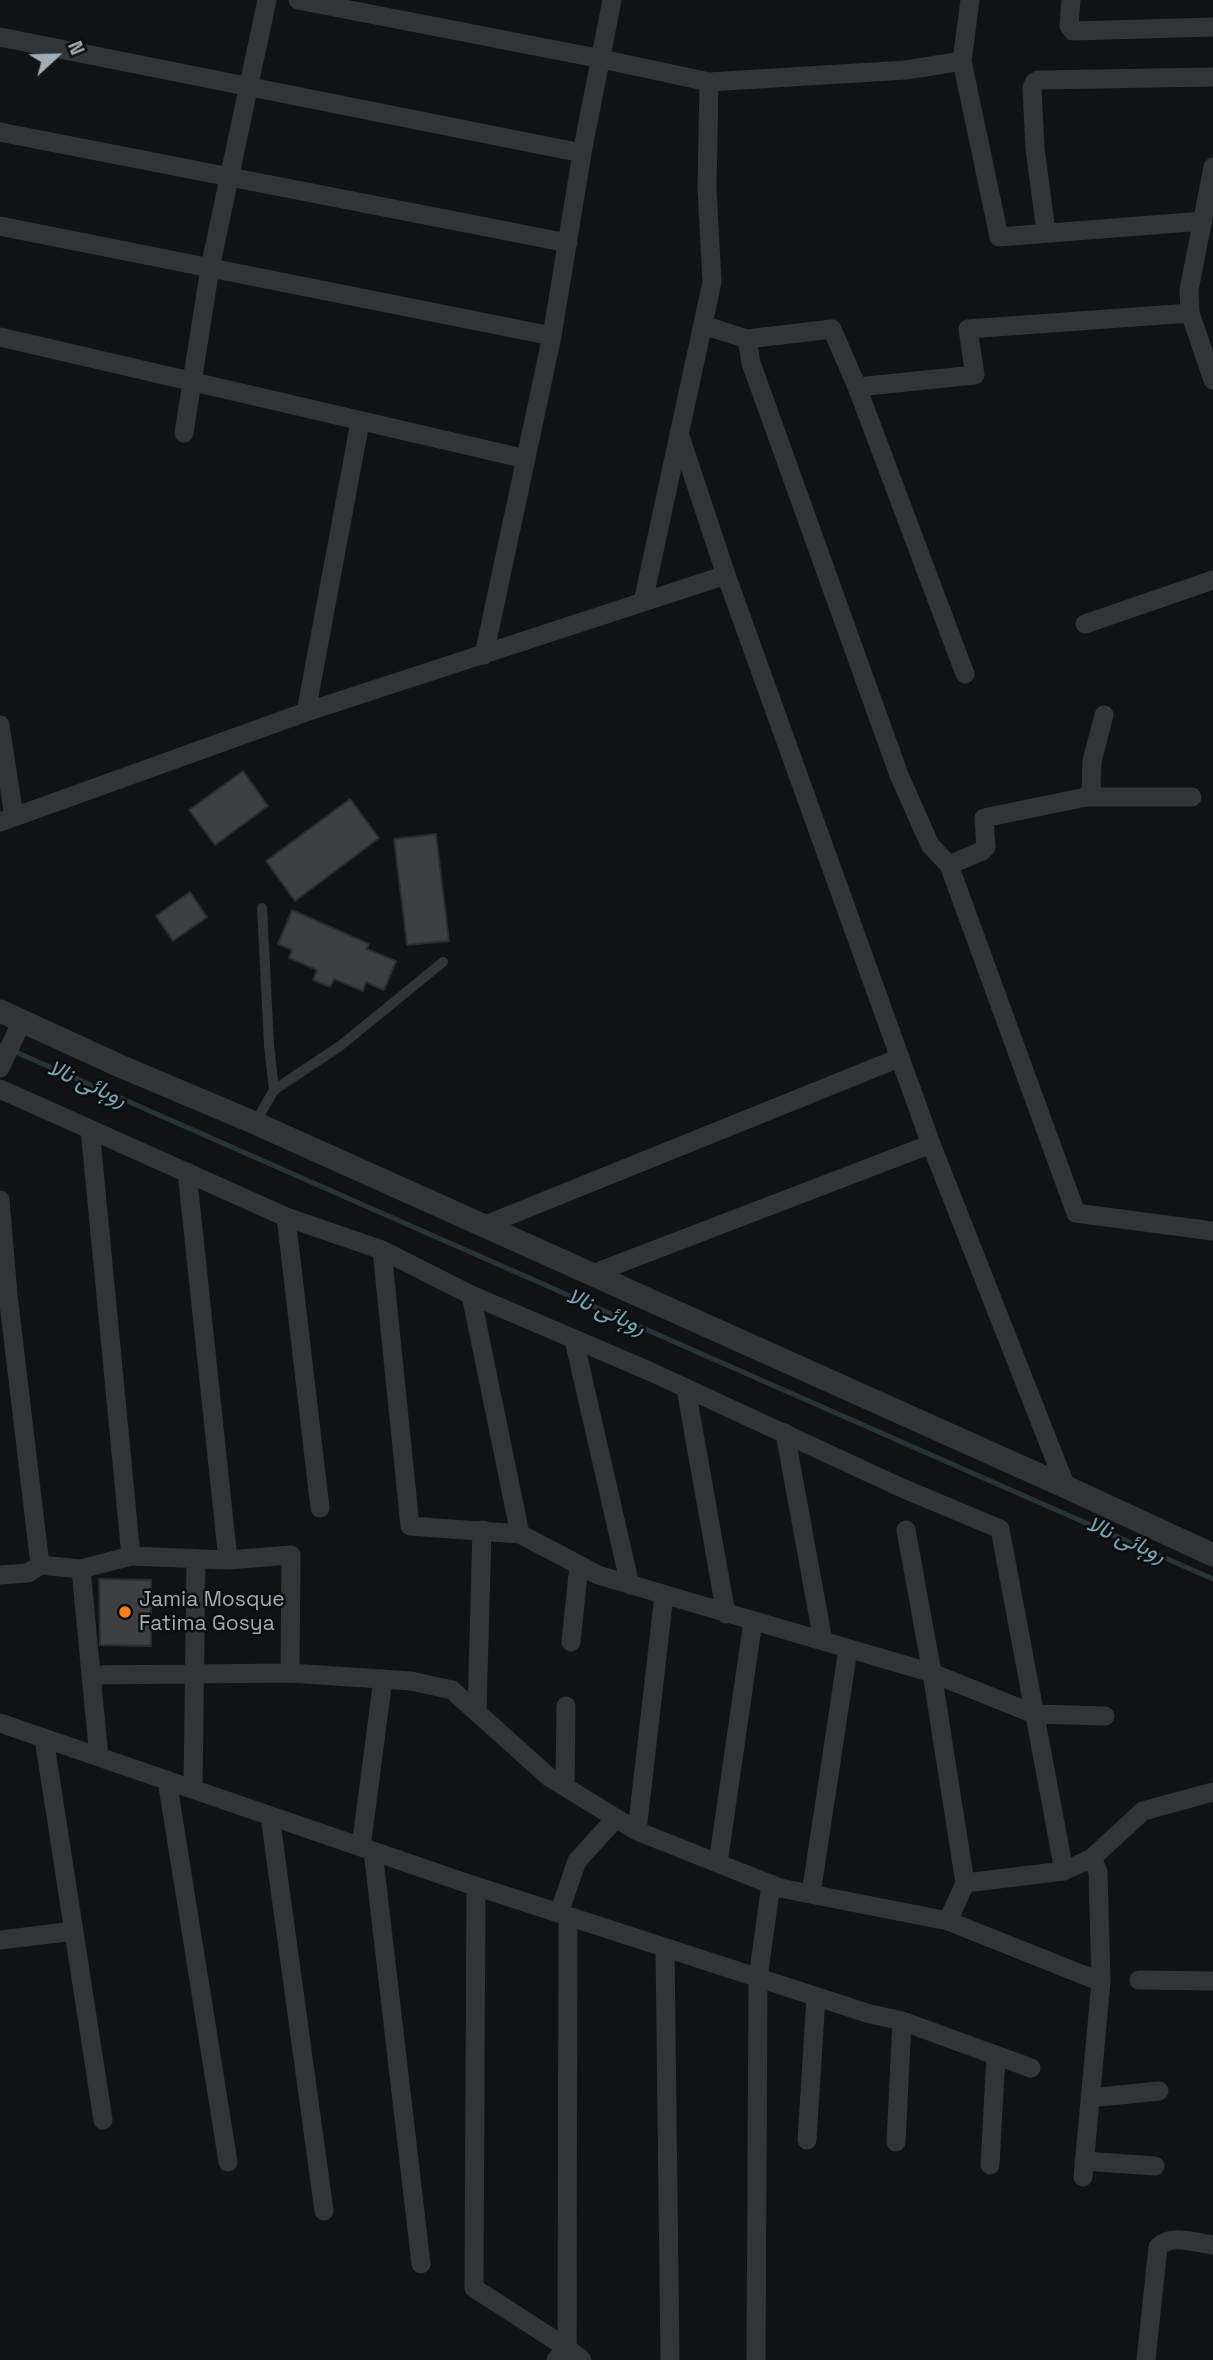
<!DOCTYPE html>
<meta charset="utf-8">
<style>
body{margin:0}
#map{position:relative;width:1213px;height:2360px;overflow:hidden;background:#111213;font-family:"Space Grotesk",sans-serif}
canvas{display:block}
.north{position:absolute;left:21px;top:21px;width:70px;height:70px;-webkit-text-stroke:5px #0c0d0e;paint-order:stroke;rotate:68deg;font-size:19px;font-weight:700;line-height:28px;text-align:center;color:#a2acb5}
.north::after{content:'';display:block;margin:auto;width:24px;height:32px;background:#a2acb5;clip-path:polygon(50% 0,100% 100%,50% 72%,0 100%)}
</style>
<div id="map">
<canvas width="1213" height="2360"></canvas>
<div class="north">N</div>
</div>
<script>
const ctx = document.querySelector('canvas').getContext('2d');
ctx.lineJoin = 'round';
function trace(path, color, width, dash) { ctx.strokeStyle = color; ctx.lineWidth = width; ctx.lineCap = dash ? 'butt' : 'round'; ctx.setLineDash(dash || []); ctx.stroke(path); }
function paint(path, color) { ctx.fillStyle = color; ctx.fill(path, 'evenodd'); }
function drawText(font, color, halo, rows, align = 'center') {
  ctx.font = font + ' "Space Grotesk",Vazirmatn,sans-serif'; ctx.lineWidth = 5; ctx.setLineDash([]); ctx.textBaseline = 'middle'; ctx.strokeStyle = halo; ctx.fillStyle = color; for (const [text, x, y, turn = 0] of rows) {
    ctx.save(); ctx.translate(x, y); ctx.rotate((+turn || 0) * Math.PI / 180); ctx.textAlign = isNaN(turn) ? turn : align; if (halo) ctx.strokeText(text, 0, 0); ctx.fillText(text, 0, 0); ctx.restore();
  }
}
trace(new Path2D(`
 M 0,1045 L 1213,1579`), '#273437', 5);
const building = new Path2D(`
 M 243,771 L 268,806 L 215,845 L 189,810 Z
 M 350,799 L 379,838 L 295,901 L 266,861 Z
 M 436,834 L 449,941 L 407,945 L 394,839 Z
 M 190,892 L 207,917 L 173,941 L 156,916 Z
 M 292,910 L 369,944 L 367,949 L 396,961 L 384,990 L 366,982 L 363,991 L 334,979 L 330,987 L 313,980 L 317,970 L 289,958 L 292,950 L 278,944 Z
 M 99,1579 L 151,1580 L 151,1646 L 100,1645 Z`);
paint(building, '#3d4043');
trace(building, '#2b2c2f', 2);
trace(new Path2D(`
 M 262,908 L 269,1045 L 274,1090
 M 255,1123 L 274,1090 L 340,1046 L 443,962`), '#323538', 10);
trace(new Path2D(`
 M 298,0 L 602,59 L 709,82 L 707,189 L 712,282 L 643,602
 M 970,0 L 962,61 L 999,237 L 1203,221
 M 1071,0 L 1069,26 L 1073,31 L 1213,27
 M 0,37 L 582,153
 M 709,82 L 906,70 L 962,61
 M 0,132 L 568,243
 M 1213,167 L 1189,290 L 1190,313 L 1213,380
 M 0,226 L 552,336
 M 1046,232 L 1035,148 L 1032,88 L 1034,83 L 1039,80 L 1213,77
 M 703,325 L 747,339 L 751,363 L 899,775 L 930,845 L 949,865 L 1076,1213 L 1213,1231
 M 0,337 L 526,459
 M 747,339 L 832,329 L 857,387 L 975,375 L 968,329 L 1190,313
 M 857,387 L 965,674
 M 184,433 L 210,268 L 267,0
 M 679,433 L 726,575
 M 1085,624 L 1213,580
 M 484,655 L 552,336 L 582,153 L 612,0
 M 306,712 L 360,422
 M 0,725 L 14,817
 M 1086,797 L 1192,797
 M 0,822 L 306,712 L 726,575 L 931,1144 L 1066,1487
 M 949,865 L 982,851 L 986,847 L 984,818 L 1086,797 L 1091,791 L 1092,761 L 1104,715
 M 0,1068 L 22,1021
 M 0,1089 L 286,1217 L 382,1250 L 471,1295 L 649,1371 L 902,1488 L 1000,1529 L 1064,1871 L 965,1883 L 932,1673 L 906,1530
 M 90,1129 L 131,1556
 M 187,1172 L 228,1560
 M 0,1200 L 8,1295 L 0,1299
 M 286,1217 L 320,1508
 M 483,1226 L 899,1058
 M 382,1250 L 410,1526 L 520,1534
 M 592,1274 L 931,1144
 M 8,1295 L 40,1565
 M 471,1295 L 520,1534 L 598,1575 L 932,1673 L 1034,1714 L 1105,1716
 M 574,1340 L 630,1585
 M 686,1389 L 726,1614
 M 785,1433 L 823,1641
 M 0,1575 L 28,1573 L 40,1565 L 81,1569 L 131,1556 L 228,1560 L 291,1555 L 290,1673 L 91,1675 L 81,1569
 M 571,1642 L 579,1565
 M 290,1673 L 411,1681 L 452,1690 L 549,1777 L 637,1831 L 780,1888 L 948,1921 L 1101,1982
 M 91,1675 L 99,1757
 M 477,1711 L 482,1530
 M 0,1723 L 463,1882 L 870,2014 L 902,2021 L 1031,2068
 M 44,1738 L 103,2120
 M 167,1780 L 228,2162
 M 565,1786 L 566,1706
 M 193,1789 L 196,1559
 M 270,1816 L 324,2211
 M 637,1831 L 664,1595
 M 361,1847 L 383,1679
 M 373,1851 L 421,2264
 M 1092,1858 L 1143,1811 L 1213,1792
 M 718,1863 L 753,1621
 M 1064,1871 L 1092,1858 L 1098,1872 L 1101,1982 L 1083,2177
 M 476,1886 L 474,2288 L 567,2348 L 556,2360
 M 811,1894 L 848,1649
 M 559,1913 L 577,1861 L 616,1818
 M 568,1916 L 567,2348 L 582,2360
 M 948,1921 L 965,1883
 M 0,1940 L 74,1931
 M 665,1948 L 670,2360
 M 1139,1980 L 1213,1981
 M 1090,2098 L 1159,2091
 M 807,2140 L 816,1997
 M 896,2142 L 902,2021
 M 1084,2161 L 1155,2166
 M 990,2165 L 996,2055
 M 756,2360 L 758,1978 L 771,1884
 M 1146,2360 L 1158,2247 C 1171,2233 1196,2243 1213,2245`), '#323538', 19);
trace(new Path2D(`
 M 0,1011 L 120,1066 L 255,1123 L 1066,1487 L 1213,1555`), '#323538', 23);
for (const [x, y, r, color] of [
 [125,1612,7,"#fd7d1f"]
]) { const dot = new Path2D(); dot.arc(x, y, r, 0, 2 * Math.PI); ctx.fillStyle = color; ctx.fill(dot); trace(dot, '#0c0d0e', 2.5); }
drawText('21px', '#a2acb5', '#0c0d0e', [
 ["Jamia Mosque",139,1600],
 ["Fatima Gosya",139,1624]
], 'left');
drawText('italic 23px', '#76a5b3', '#0c0d0e', [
 ["روہائی نالا",87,1084,24],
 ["روہائی نالا",606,1312,24],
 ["روہائی نالا",1126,1540,24]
]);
</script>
